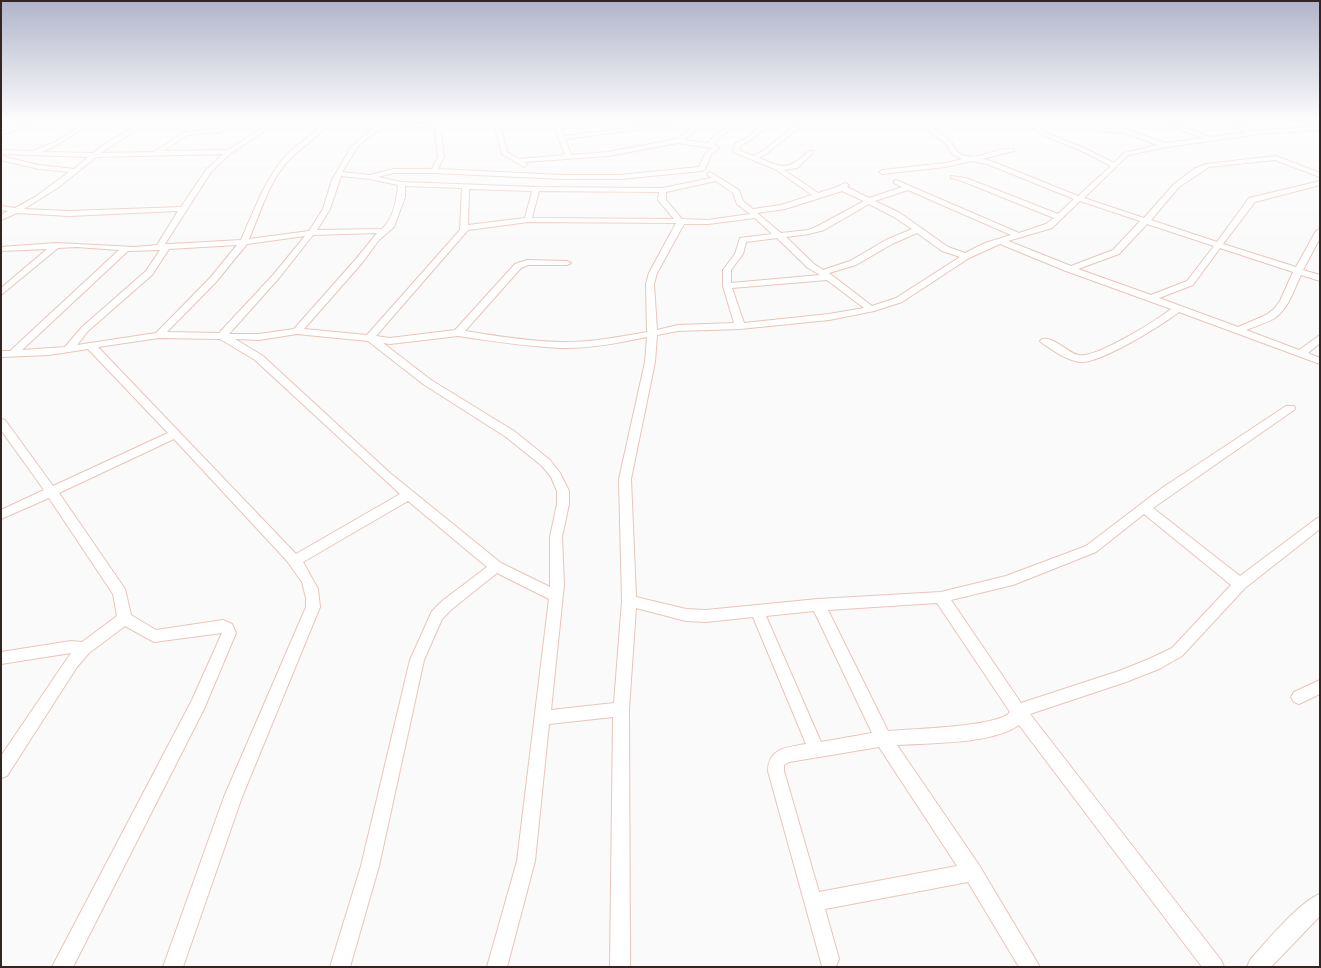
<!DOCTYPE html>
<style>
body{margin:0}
#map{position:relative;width:1321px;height:968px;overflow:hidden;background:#fafafa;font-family:"IBM Plex Serif",serif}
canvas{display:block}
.frame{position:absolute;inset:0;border:2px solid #332521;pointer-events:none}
</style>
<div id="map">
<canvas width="1321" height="968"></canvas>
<div class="frame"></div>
</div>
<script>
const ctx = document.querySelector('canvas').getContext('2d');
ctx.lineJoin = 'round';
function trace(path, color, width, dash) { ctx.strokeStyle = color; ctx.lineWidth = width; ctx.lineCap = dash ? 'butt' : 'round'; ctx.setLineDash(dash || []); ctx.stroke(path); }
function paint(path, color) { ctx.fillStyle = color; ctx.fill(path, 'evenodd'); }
const street = new Path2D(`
 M 37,121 L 47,121 L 1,135 L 1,131 Z
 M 87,121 L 94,121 L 59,144 L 42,152 L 93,153 L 103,145 L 143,121 L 150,121 L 101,153 L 154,152 L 185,132 L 217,129 L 227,121 L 234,121 L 221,132 L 188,135 L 163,151 L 228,150 L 273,121 L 280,121 L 231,153 L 211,172 L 165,244 L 170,244 L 241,240 C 253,213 263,184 282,160 C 292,147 313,135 326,121 L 332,121 C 319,137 302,146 288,161 C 269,181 260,214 249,239 L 309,231 L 323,209 L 332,180 L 351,147 L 382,121 L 388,121 L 385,125 L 438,123 L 438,121 L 444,121 L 444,123 L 527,121 L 524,123 L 500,124 L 507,152 L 519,159 L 565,155 L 552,121 L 558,121 L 564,136 L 670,123 L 673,125 L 565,139 L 571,155 L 608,152 L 676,139 L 688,131 L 696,121 L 702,121 L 692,133 L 684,140 L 708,143 L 714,136 L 735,121 L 764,123 L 771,122 L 771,124 L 751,140 L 741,145 L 739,150 L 753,156 L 763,151 L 801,121 L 808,121 L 767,153 L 759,158 C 785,169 788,170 809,151 L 813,151 L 813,153 L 797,168 L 784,170 L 818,193 L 837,187 L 845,183 L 849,185 L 847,187 L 869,198 L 902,187 L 894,183 L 894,181 L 896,180 L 1019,233 L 1046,224 L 1054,218 L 962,181 L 951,178 L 951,176 L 966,178 L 1058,214 L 1074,199 L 987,164 L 972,161 L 945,167 L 882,174 L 879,172 L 882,170 L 945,163 L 962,159 L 952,154 L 946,144 L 916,121 C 927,121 942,133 950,141 C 955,146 955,152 962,155 C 979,162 997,146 1014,149 L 1014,151 L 982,159 L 991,161 L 1078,196 L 1111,166 L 1080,150 L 1042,135 L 1025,121 L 1032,121 L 1046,133 L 1084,148 L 1114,163 L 1124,153 L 1158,145 L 1124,133 L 1099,131 L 1096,129 L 1097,128 L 1125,129 L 1166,143 L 1203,138 L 1158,121 L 1167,121 L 1211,137 L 1247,132 L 1218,121 L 1227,121 L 1255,131 L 1320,126 L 1320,130 L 1259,134 L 1167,147 L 1128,155 L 1084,198 L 1144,218 L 1174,184 L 1194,169 L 1206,164 L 1276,156 L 1320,173 L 1320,177 L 1275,160 L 1209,167 L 1179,187 L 1151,220 L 1217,242 L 1249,198 L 1320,181 L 1320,185 L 1255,202 L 1223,244 L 1296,267 L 1316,231 L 1320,229 L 1320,238 L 1303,270 L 1320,275 L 1320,281 L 1301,275 C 1294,289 1289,308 1275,318 C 1266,323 1256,326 1246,330 L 1299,350 L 1320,335 L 1320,343 L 1308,353 L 1320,358 L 1320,364 L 1179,312 C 1162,325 1100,364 1080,362 C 1066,360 1054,351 1042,343 L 1040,341 L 1042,339 C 1053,336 1067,352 1078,355 C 1094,360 1157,320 1171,309 L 1066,271 L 1000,244 L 969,258 L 902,302 L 874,311 L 829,320 L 740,329 L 678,331 L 657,335 L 655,362 L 631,479 L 636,597 L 686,609 L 706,610 L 818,599 L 941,592 L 1006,576 L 1086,546 L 1162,488 L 1286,406 L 1294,406 L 1295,408 L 1294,410 L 1153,508 L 1240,576 L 1316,519 L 1320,517 L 1320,529 L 1245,588 L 1182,656 L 1159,669 L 1126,682 L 1030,714 L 1221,960 L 1224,967 L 1202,967 L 1019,725 C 993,744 930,743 897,745 L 979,865 L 1040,967 L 1019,967 L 968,882 L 825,909 L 839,959 L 836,966 L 822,966 L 768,771 C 768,748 788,747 806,744 L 753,617 L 706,622 L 686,621 L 636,608 L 629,709 L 630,967 L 610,967 L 613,717 L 549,724 L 535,861 L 507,967 L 487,967 L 517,861 L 549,599 L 497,573 L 452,609 L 442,619 L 424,660 L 379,866 L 350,967 L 330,967 L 361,866 L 410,660 L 432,611 L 442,601 L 487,567 L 408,501 L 303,562 L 318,589 L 320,607 L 242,797 L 183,967 L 163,967 L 224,797 L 306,607 L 306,598 L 302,582 L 287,561 L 174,439 L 59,493 L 125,589 L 131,615 L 156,630 L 223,620 L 232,624 L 236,633 L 204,709 L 73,967 L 52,967 L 192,700 L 222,633 L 154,642 L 125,626 L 89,653 L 77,667 L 7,776 L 1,778 L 1,756 L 71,653 L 1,664 L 1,652 L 71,641 L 82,642 L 117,616 L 113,594 L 49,498 L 1,519 L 1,510 L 44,490 L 1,430 L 1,419 L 5,420 L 53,486 L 168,433 L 88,349 L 49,355 L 1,357 L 1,351 L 10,351 L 119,250 L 77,247 L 58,248 L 1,295 L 1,288 L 47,249 L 1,251 L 1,247 L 57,243 L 134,247 L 157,245 L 178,211 L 69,216 L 17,213 L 1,220 L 1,215 L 8,211 L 1,210 L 1,206 L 15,208 L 35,197 L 69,172 L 39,169 L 1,160 L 1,156 L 39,165 L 74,169 L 88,157 L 1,154 L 1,150 L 33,151 L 55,142 ZM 741,122 L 760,126 L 747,138 L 736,143 L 733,152 L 775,169 L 812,195 L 781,205 L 753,209 L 743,201 L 739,190 L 710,172 L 707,174 L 711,178 L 663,188 L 536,187 L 402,182 L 378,177 L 393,173 L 434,173 L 562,179 L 620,179 L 702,171 L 705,169 L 711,155 L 719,148 L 714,144 L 718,138 ZM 494,124 L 502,154 L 524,167 L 527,165 L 525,162 L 608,156 L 678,143 L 712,148 L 705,154 L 699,167 L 620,175 L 562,175 L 438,169 L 444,157 L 441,133 L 443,126 ZM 437,126 L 435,133 L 438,157 L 432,169 L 393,169 L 370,175 L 342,172 L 359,145 L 381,129 ZM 223,154 L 206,170 L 181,207 L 69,211 L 24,209 L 59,187 L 96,157 ZM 341,176 L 370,179 L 398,185 C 397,199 393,219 382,229 L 317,230 L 330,209 ZM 716,181 L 733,193 L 737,204 L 750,214 L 708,220 L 682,219 L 666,200 L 666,192 ZM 405,186 L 462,188 L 460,230 L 367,335 L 304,329 L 362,263 L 379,240 L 394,227 L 405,197 ZM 469,189 L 532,191 L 525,218 L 468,225 ZM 908,190 L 1011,235 L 985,243 L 965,253 L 948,247 L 900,213 L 875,201 ZM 539,191 L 659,192 L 658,200 L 674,219 L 532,218 ZM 842,191 L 864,201 L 818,226 L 808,230 L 781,233 L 757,213 L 785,209 ZM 1080,201 L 1140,221 L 1113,250 L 1071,266 L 1008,241 L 1052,228 ZM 869,204 L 894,217 L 912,229 L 886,240 L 850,261 L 823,270 L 814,264 L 786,237 L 809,234 L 824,230 ZM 755,218 L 772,234 L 740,238 L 735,254 L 723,270 L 723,286 L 734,323 L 678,325 L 657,330 L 654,284 L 657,273 L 684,224 L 708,224 ZM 528,222 L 676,223 L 649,273 L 646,284 L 647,332 C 619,337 588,343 559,342 C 528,341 496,336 465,331 L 521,268 L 528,265 L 567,265 L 571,263 L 567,261 L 527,260 L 515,264 L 455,330 L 390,338 L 376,336 L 468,230 ZM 1147,224 L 1214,246 L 1187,281 L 1151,295 L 1078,269 L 1119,254 ZM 377,233 L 356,259 L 294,329 L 259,334 L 229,334 L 279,278 L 313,235 ZM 917,233 L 942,251 L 960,257 L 896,298 L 872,306 L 829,273 L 856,265 L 892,244 ZM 305,236 L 273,275 L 219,333 L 167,332 L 216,282 L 247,244 ZM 777,238 L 808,268 L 820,275 L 731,283 L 731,270 L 743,254 L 746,242 ZM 237,245 L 210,278 L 156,333 L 77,345 L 88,331 L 152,275 L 169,249 ZM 1220,248 L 1293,272 L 1280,301 L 1274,309 L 1266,315 L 1238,327 L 1159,298 L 1193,285 ZM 160,250 L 146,271 L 82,327 L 65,347 L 22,350 L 128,251 ZM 827,280 L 864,308 L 829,314 L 744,323 L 732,288 ZM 297,334 L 368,341 L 423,384 L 506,437 L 542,466 L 551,477 L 557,491 L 557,504 L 550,537 L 550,587 L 501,563 L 390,473 L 263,356 L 235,339 L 259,340 ZM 458,336 C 491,341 525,346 559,348 C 588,349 618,343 647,337 L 645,362 L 619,479 L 622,601 L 614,703 L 551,710 L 564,585 L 562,537 L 569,504 L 569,491 L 560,473 L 550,460 L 514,431 L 431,380 L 383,343 L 390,344 ZM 159,338 L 220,339 L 255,360 L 400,494 L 296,554 L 98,347 ZM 1144,514 L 1231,585 L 1172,648 L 1149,659 L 1119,671 L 1021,703 L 951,600 L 1013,585 L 1096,552 ZM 937,603 L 1010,712 C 1000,727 909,729 888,731 L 828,610 ZM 814,611 L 872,733 L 821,742 L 766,616 ZM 879,747 L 957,866 L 819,892 L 784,771 L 784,765 L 789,762 Z
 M 819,121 L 825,121 L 822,126 L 817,125 Z
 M 972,121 L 989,121 L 986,123 Z
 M 1320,680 L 1320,694 L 1299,704 L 1294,702 L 1291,697 L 1294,692 Z
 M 1320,894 L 1320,916 L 1271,967 L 1247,967 L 1250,960 C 1266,942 1299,902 1320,894 Z`);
trace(street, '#e8c5ba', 2);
paint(street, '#fff');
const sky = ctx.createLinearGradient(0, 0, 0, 257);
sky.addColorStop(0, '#b1b4ca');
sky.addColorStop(0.47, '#fdfdfd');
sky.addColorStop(1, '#fdfdfd00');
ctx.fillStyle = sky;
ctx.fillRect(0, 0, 1321, 257);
</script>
